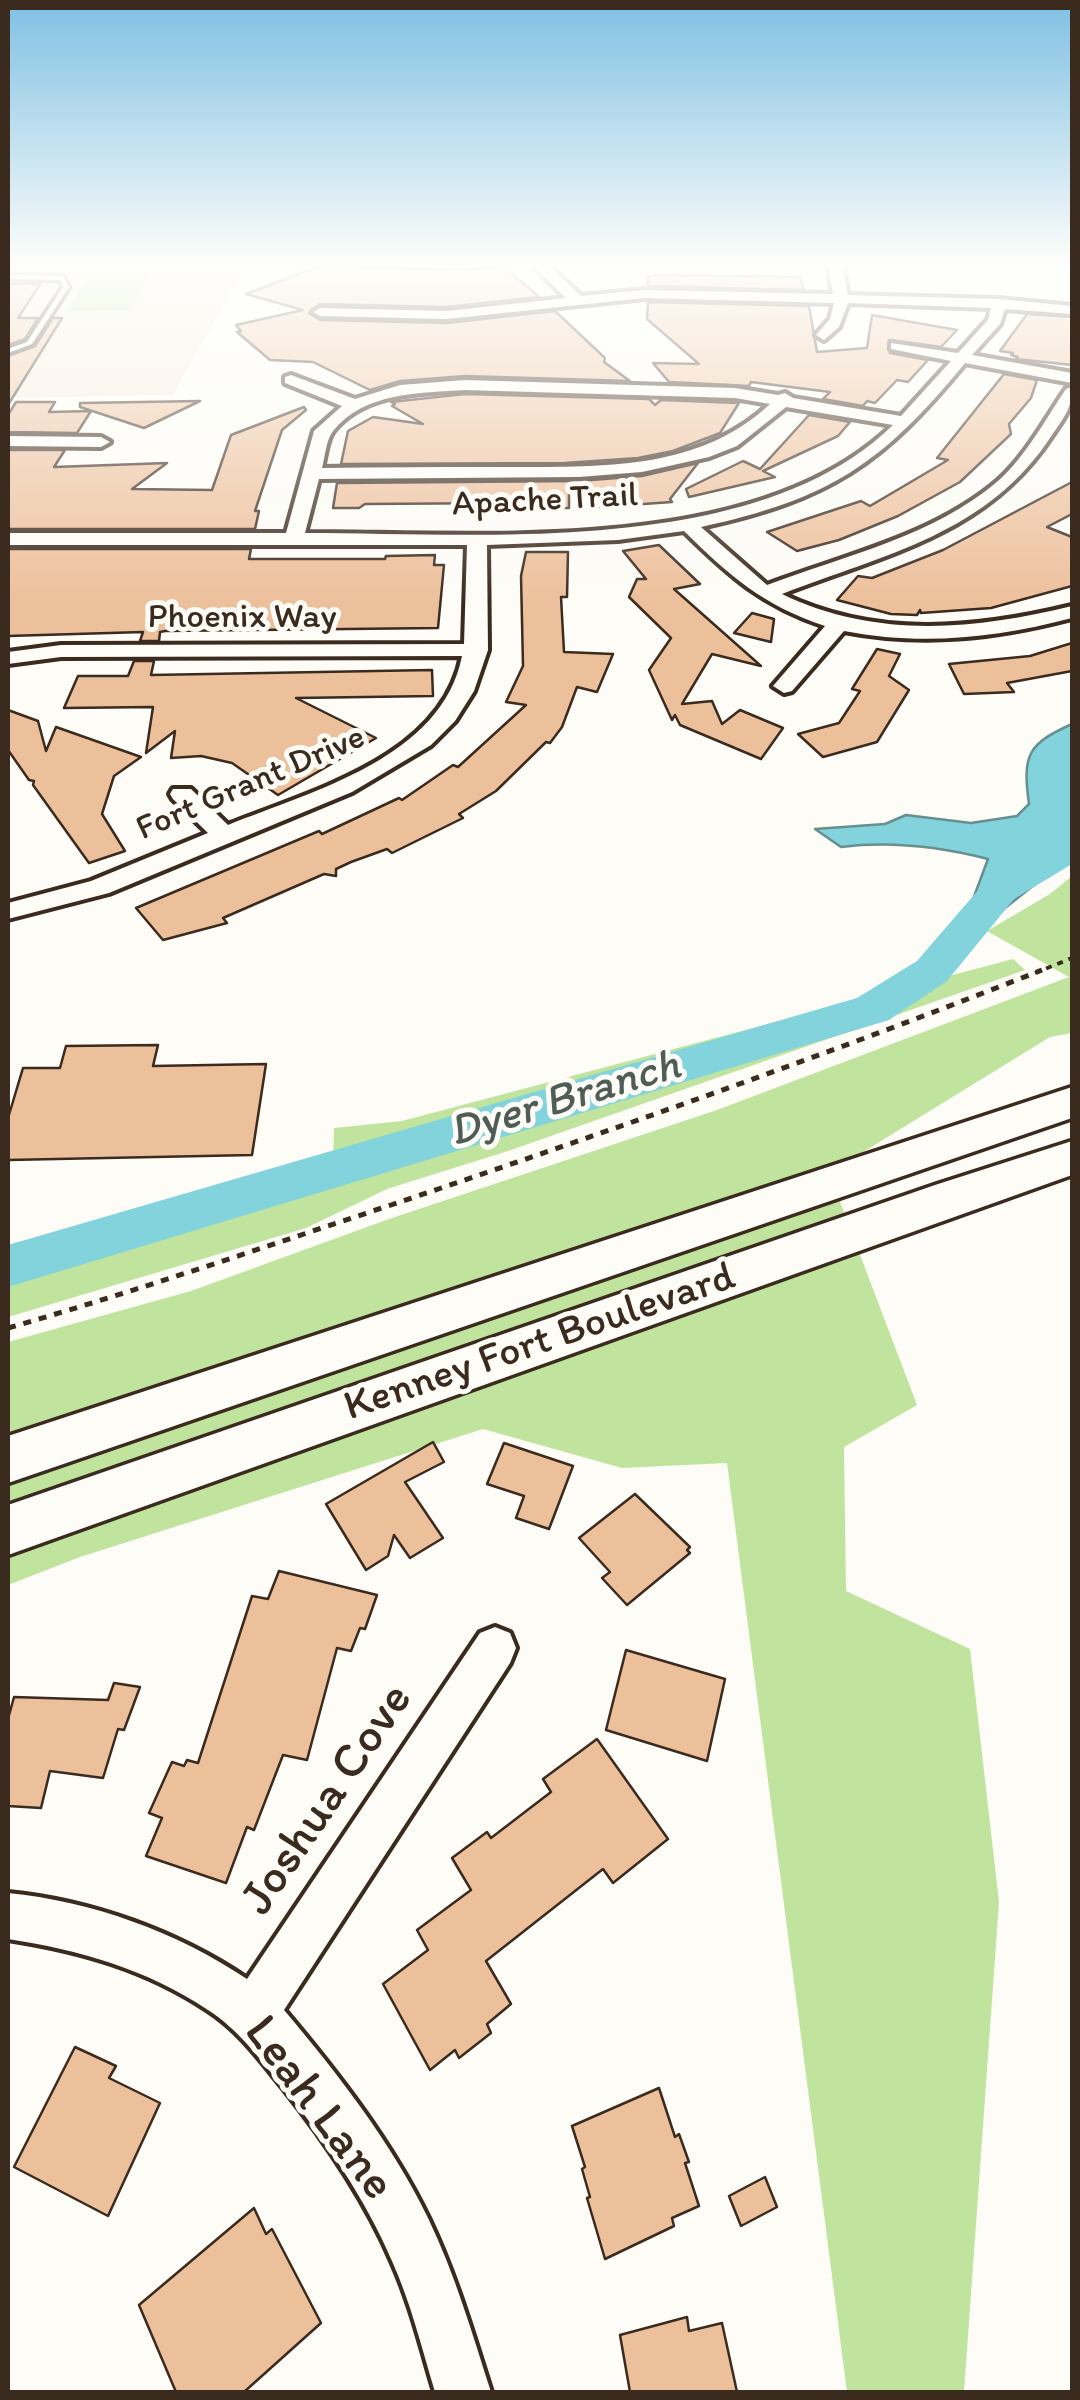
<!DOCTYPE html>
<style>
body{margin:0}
#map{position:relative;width:1080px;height:2400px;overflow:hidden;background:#fdfcf7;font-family:Itim,sans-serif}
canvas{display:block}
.frame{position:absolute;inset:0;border:10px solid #3b2a1e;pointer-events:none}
</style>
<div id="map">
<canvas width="1080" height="2400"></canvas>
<div class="frame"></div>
</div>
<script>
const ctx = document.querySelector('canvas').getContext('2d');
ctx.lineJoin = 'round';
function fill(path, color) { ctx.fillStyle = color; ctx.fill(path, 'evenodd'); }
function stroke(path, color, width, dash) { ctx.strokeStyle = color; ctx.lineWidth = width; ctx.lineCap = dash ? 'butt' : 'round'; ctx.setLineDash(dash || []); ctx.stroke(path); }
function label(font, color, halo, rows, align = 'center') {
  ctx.font = font + ' Itim,sans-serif'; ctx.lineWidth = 10; ctx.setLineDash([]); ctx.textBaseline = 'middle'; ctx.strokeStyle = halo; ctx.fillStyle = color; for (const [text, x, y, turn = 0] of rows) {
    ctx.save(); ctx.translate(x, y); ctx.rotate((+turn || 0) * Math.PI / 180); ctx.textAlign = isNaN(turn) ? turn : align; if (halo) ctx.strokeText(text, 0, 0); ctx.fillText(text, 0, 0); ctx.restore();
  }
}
fill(new Path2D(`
 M245,267L173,395L8,398V269Z`), '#f8eadc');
fill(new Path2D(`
 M89,273H149L131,310L67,311Z
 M1072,876V1033L1050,1037L829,1173L917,1405L844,1447L846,1591L970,1649L999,1902L964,2392H847L727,1463L622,1468L483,1429L80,1557L8,1585V1342L191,1291L389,1219L717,1110L1069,977L987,931L1050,894Z
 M1013,959L1025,970L508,1151L387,1189L306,1228L8,1317V1251L214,1202L333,1164L334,1128L402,1121Z`), '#c0e49e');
const water = new Path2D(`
 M1072,724V855L1000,912L953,964L932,971L943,946L963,926L988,859C941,847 889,841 841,847L815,829L885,824L906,815L971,823L1017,816L1029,804C1022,754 1028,744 1072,724Z`);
fill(water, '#82d3dc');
stroke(water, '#668f90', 2.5);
fill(new Path2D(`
 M1072,836V864L1014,899L947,981L889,1020L8,1287V1245L857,998L917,961L986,881L1058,840Z`), '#82d3dc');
const building = new Path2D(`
 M319,266L464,270L504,266L539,297L447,307L320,304L309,313L320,320L447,323L555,311L605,358L604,362L630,381L465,376L400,381L370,390L313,362L270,360L237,332L241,331L236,325L303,310L246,294Z
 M655,275L800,277L804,290L648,286V276Z
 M41,283L18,318H38L25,339L8,345V284Z
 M648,302L809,306L817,352L867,348L872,315L957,330L941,347L889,340L890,353L928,360L908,382L897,380L875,403L867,401L863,406L823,399L830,392L751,382L749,386L669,382L653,363L699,364L647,319Z
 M1027,314L1072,317V365L1016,359L1018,357L1011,355L1013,353L1000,351Z
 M53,318H62L8,405V356L35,346Z
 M1004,374L1037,380L1031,398L1009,424L1011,434L960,482L898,516L839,540L797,551L767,532L861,501L870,506L948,460L937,458Z
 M465,394L649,399L655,405L661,400L739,403L720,433L673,451L638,458L565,463L341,464L348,431L373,417L423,424L392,406L395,404L391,402Z
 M200,401L144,428L80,407V403Z
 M16,402H55L49,412L91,411L77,433L8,432V415Z
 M304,407L306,410L282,430L255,511H259L255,529H8V450H65L54,467L167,463L132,489L212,490L231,435Z
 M809,415L850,422L838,436L763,471L775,477L689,497L686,489L743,461L760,469Z
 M698,463L670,499L672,502L586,508L569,488V508H527L512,506V503L365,504L359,508H333L337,483L579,481L642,476Z
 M1072,482V514L1047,527L1072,537V586L991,608L921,613L920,610L917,615L891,614L837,600L858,576L872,578L943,550Z
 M659,545L700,584L674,589L761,666L712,654L682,704L712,701L722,724L740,710L783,728L761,759L680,725L675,715L672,720L649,670L671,638L629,597L637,579H646L623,551Z
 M8,549H251L249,559H385L386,556L435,555L434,565H444L438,628L165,631L160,632L159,641H140L143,632L8,636Z
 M526,552H568L567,597H561L564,652L613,654L597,692L577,687L562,727L550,743L546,742L496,791L459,814L463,818L392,853L387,849L351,862L336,869V876L324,874L223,918L227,923L163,940L136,908L319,831L322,834L399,798L402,800L453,765L458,767L526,705L506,702L523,666L521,576Z
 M752,613L774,619L771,642L734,633Z
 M1072,643V671L1007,683L1014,692L964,694L949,664L1030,656Z
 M877,649L900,654L889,676L909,690L877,742L823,757L798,734L839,723L860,691L852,689Z
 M134,661H154L151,675L432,670L433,696L296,698L376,738L278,795L232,763L201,756L171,758L175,731L146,753L153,707L64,708L78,676H128Z
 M8,710L38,721L46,751L56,727L141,757L114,776L102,814L125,851L89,863L33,785L34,781L29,780L8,750Z
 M158,1045L153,1066L266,1064L252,1155L8,1160V1118L23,1068H60L66,1046Z
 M433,1442L444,1462L405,1482L443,1538L410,1558L394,1535L388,1556L366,1570L326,1504Z
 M504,1443L573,1466L549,1529L516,1518L524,1496L487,1484Z
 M635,1494L690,1547L687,1550L690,1553L627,1605L602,1578L610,1572L579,1538Z
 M279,1571L377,1595L365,1629L360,1628L351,1651L337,1648L307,1760L283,1755L254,1830L247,1827L226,1883L146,1856L162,1818L149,1813L172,1762L184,1766L187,1760L198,1763L252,1596L268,1599Z
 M626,1650L725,1679L707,1761L606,1730Z
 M114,1683L140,1687L124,1730L118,1729L103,1778L50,1771L41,1808L8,1806V1719L14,1697L108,1700Z
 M597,1739L668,1839L613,1883L603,1869L486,1961L511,2004L487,2024L491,2033L459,2058L455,2050L430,2070L383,1984L428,1950L417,1930L471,1890L452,1858L487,1832L491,1838L551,1792L543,1779Z
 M75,2047L116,2066L109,2078L160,2103L108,2216L14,2167Z
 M659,2088L675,2137L679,2134L689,2162L685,2163L699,2206L672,2218L674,2226L605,2259L587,2198L590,2197L582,2169L585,2167L572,2126Z
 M765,2177L777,2207L741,2226L729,2196Z
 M254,2208L266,2234L272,2229L321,2323L244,2392H176L139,2305Z
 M687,2317L689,2331L722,2323L737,2392H630L620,2335Z`);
fill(building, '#edc09c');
stroke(building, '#3b2a1e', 2.5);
const service = new Path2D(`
 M8,275L63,276L69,287L32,344L8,353V349L27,342L63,287L60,280L8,279Z`);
const minor = new Path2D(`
 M533,266H549L581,296L644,290L833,294L828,266H842L848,295L999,299L1072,306V314L1005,309L1000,324L972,355L1072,373V383L965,363C882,464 830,499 701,527L767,585C844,556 934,536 998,481C1026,456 1045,420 1066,389L1072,387C1073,407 1063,419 1052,435C988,534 885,554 782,594C875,639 974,630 1072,606V618C996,638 922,646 844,631L792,691L784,693L773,686L825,626C762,605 730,576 684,531L618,540L487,545L488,650L474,691L455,721L431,745L352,792L109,893L8,919V903L91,881L208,833L173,799L170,794L173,789H191L228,825C312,791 442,758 462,656L61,657L8,664V652L61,645L464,644L467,545H8V533H286L314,431L342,406L285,383V377L291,375L355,399L400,385L465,380L735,388L778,395L785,393L793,398L901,416L951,361L891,349V343L958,353L988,320L991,308L848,303L839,327L824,340L816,335L830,319L834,303L644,298L447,319L320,316L313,312L320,308L447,311L566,298ZM465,390L735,398L770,404C695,475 588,466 492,467C435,467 379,467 322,468C325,457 326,440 333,431C364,392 420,393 465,390ZM786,407L893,425C757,558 482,533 305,533L319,479L579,477L642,472L709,457L737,446Z
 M8,436L101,437L110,442L101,447L8,446Z
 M495,1627L510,1633L516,1648L510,1663L284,2010C338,2074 391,2142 428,2218C455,2274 472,2333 491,2392H435C422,2349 411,2303 392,2261C365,2198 325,2140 282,2086C259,2058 239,2030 208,2010C147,1969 79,1950 8,1939V1893C91,1901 177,1932 247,1979L480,1633Z`);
const secondary = new Path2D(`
 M1072,1087V1118L8,1483V1436Z
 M1072,1141V1175L8,1555V1505L935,1185Z`);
stroke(service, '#3b2a1e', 7);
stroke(minor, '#3b2a1e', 8);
stroke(secondary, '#3b2a1e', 7);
stroke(new Path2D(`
 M1035,973L1072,958`), '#3b2a1e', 4, [6, 6]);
stroke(new Path2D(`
 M8,1328C137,1291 264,1247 391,1205C610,1131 827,1055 1042,970`), '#3b2a1e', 5, [8, 8]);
fill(service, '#fdfcf7');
fill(minor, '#fdfcf7');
fill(secondary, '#fdfcf7');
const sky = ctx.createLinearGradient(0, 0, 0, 602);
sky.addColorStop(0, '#7fc0e3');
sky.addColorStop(0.44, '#fefefb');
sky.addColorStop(1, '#fefefb00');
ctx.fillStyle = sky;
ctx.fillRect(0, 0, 1080, 602);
label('35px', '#3b2a1e', '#fdfcf7', [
 ["Apache Trail",545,501,-3],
 ["Phoenix Way",242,618],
 ["Fort Grant Drive",251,784,-23]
]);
label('42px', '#3b2a1e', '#fdfcf7', [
 ["Kenney Fort Boulevard",540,1343,-19]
]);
label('italic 45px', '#505d57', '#fdfcf7', [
 ["Dyer Branch",565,1100,-17]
]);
label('50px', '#3b2a1e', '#fdfcf7', [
 ["Joshua Cove",328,1800,-56],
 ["Leah Lane",318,2109,53]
]);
</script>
